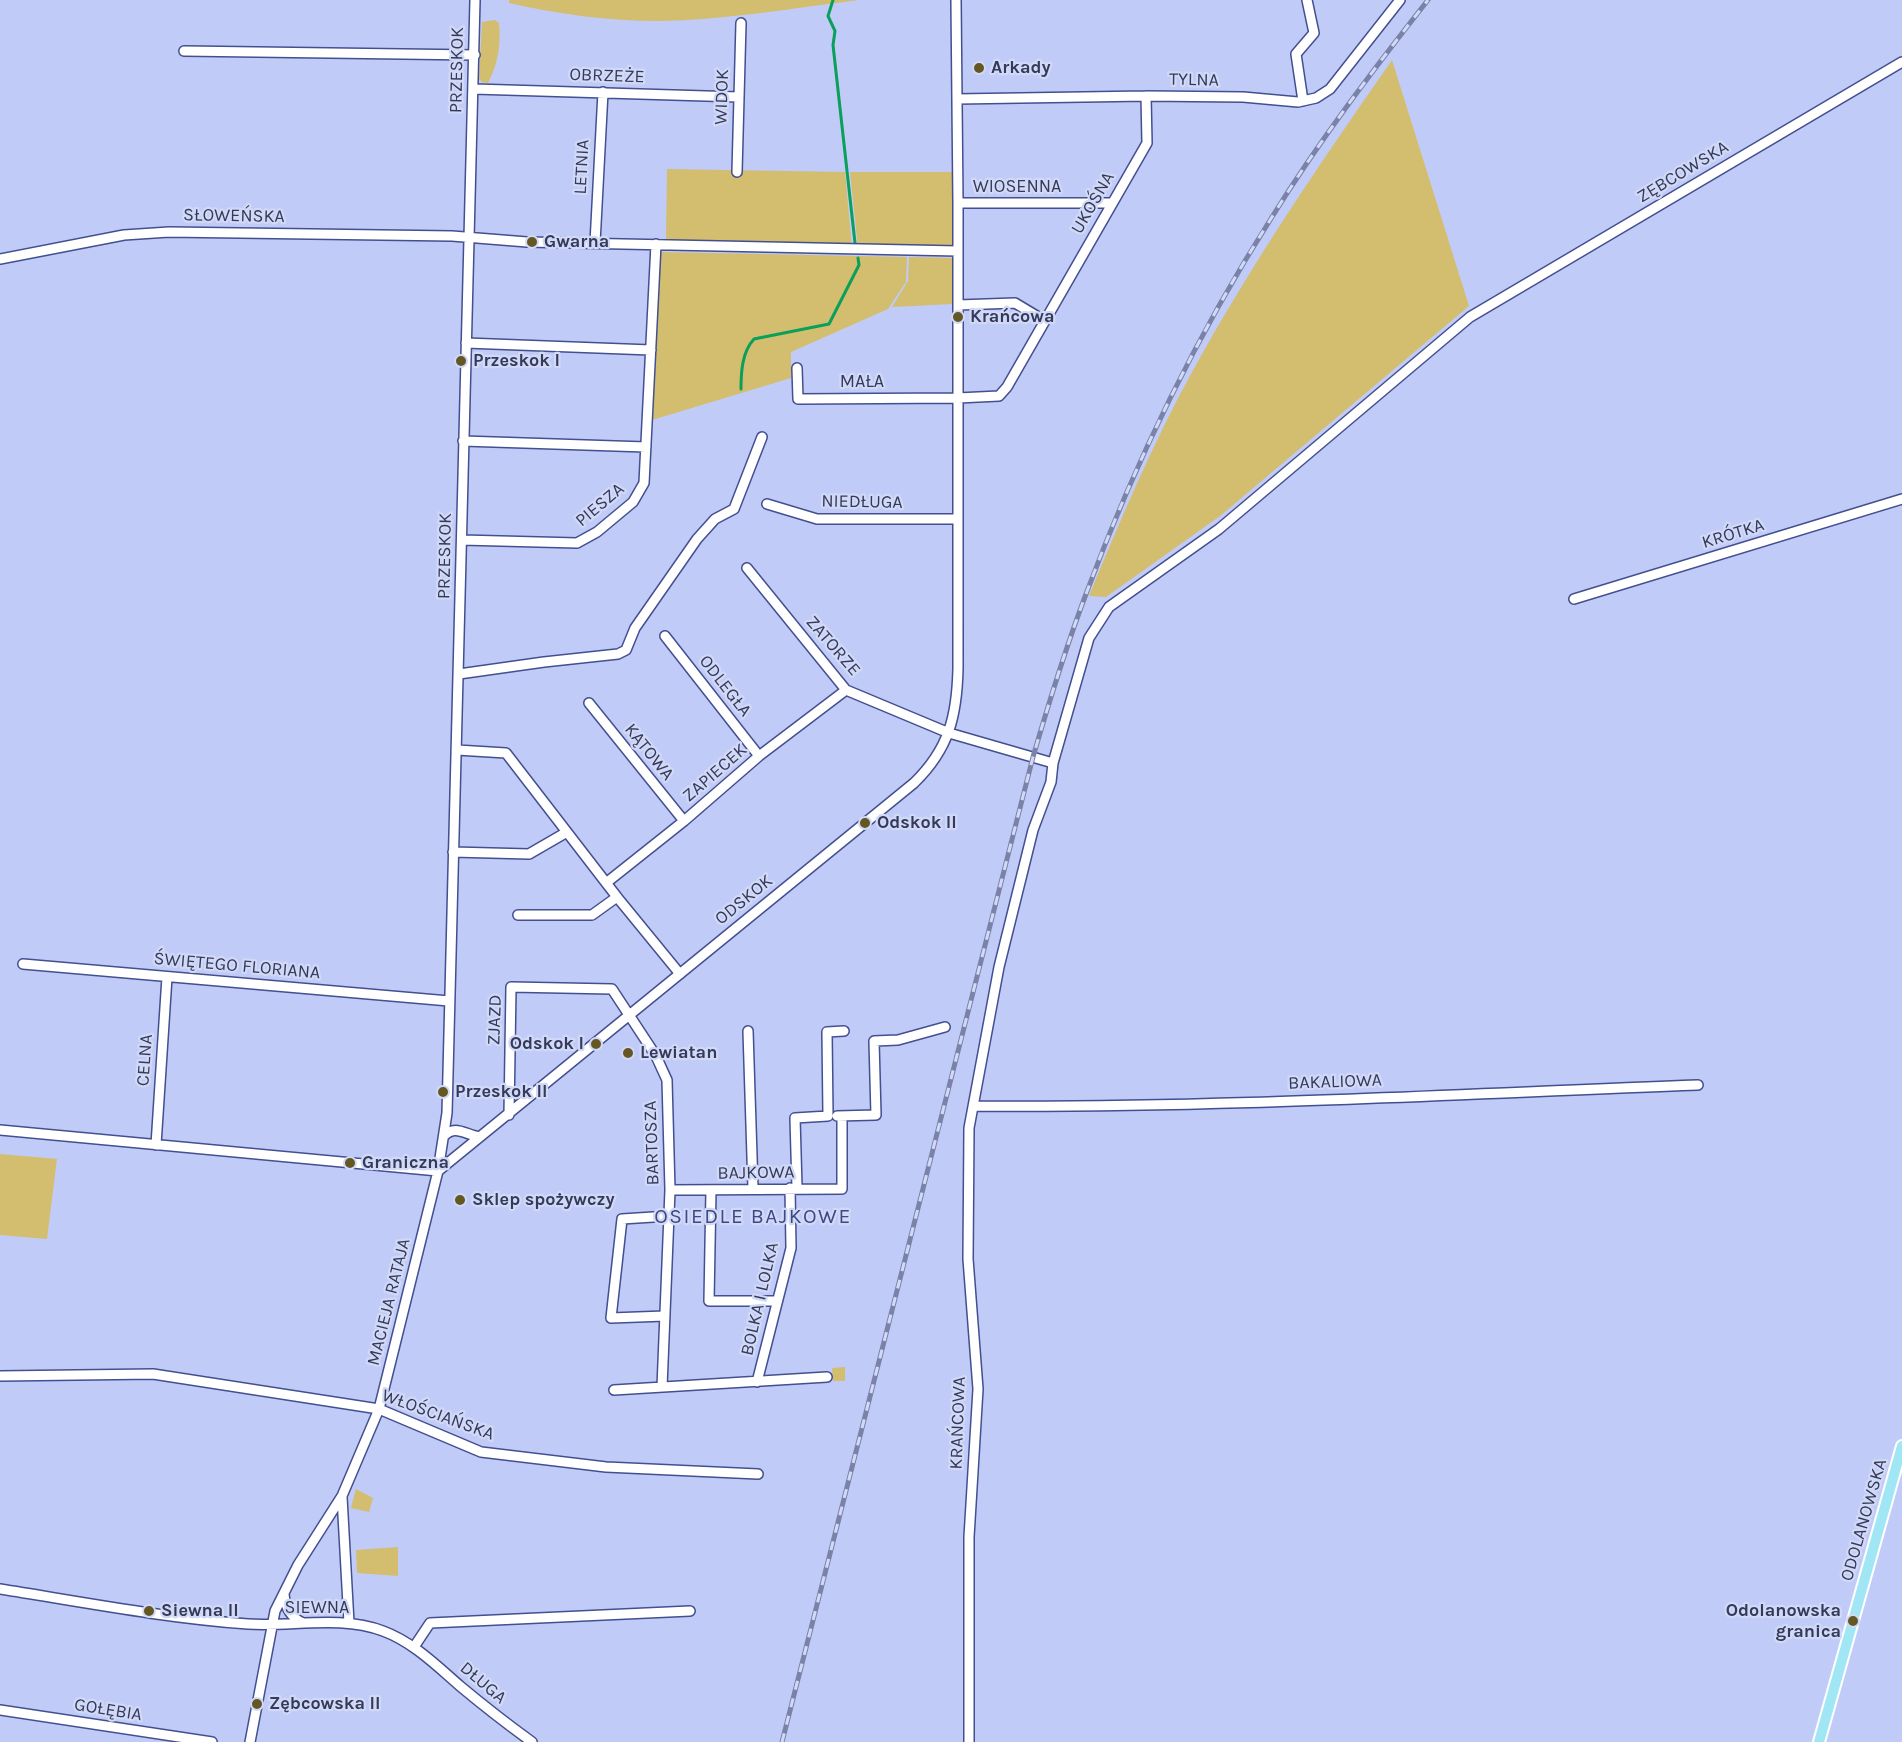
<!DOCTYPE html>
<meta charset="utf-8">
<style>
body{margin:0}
canvas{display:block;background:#c0cbf8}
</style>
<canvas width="1902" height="1742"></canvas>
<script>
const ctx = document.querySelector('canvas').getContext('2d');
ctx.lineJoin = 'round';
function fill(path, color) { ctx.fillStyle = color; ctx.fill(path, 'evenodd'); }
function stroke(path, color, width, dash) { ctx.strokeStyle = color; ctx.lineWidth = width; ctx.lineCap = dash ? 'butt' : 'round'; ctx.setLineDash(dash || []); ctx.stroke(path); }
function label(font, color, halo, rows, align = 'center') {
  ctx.font = font + ' Karla,sans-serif'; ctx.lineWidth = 4.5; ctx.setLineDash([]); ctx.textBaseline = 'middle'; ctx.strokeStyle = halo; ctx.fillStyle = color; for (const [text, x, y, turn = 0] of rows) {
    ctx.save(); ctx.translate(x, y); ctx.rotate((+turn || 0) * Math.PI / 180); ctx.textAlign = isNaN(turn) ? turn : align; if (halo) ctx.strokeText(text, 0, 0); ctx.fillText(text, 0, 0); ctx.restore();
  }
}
fill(new Path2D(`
 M509,0H859C793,8 725,20 659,21C608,21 558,14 509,3Z
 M495,20L499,23C501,45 498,64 488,83L482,82L479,79L482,22Z
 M1392,60L1469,306L1220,516L1106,597L1089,596C1120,521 1152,445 1191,374C1251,264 1321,162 1392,60Z
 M667,169L845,172L852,248L666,243Z
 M850,172H954L952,250L858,248Z
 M660,252L907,257L906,282L888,309L791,352V378L652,420Z
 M909,257L953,258L952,304L892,307L908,281Z
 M0,1154L57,1159L47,1239L0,1235Z
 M845,1367V1381H833L832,1368Z
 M356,1489L373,1498L369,1512L351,1508Z
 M398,1547V1576L357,1573L356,1550Z`), '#d3bd6e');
stroke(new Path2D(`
 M833,0L828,16L835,31L833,45L855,243
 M741,389C741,372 742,352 754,339L829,324L859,265L858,258`), '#0a9f5a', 3);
const minor = new Path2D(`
 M184,51L475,55
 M474,89L739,97
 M957,99L1146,96L1243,97L1298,102L1316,98L1330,89L1400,0
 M1303,101L1296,54L1314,33L1307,0
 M737,172L741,23
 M958,203H1112
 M595,243L603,92
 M0,259L124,235L169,232L452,236L527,242L958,251
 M958,305L1015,303L1045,321
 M466,343L651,350
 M797,368L798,399L958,398L999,396L1007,387L1147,143L1146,96
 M463,441L646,447
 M767,504L817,519H958
 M462,540L577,543L597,532L633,502L644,483L656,244
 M747,568L846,690L949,733L1053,763
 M1574,599L1902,499
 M665,636L759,756
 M459,674L544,662L618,654L626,650L635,628L697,539L715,519L734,509L762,437
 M589,703L684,821
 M457,750L506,753L617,897L680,974
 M453,852L529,854L567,832
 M606,883L684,821L759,756L846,690
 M518,915H592L617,897
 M23,964L449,1001
 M748,1031L753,1188
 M973,1106C1214,1108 1457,1094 1698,1085
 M509,1115L511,987L612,989L656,1056L667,1080L670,1190L662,1387
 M837,1116L876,1115L874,1041L898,1040L945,1027
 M0,1130L438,1171
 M444,1136C455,1124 466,1135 480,1137
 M156,1145L167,977
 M438,1171L914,783C949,749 957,716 958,668V203L956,0
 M797,1188L795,1118L828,1116L827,1032L844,1031
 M670,1190L842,1189V1116
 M711,1190L709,1301H776
 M665,1316L611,1318L622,1219L669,1216
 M0,1376L153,1374L379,1409L481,1452L606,1467L758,1474
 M757,1382L791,1248L790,1188
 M614,1390L827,1377
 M342,1497L349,1623
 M0,1589C82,1602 165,1618 248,1624C292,1627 340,1615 383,1631C413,1642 437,1666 460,1686C484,1706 507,1724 532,1742
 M284,1594C285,1607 290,1617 303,1623
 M414,1647L430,1623L690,1611
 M0,1710L212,1742
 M250,1742L275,1611L298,1565L342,1496L379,1409L438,1171L447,1113L475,0
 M969,1742V1537L978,1389L968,1259L969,1128L999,967L1033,830L1051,782L1053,763L1089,638L1109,607L1219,529L1470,317L1902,62`);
const major = new Path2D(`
 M1819,1742L1902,1446`);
stroke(minor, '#444f8f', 12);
stroke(major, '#fff', 14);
stroke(minor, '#fff', 9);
stroke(major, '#a1e6f5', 10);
const rail = new Path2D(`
 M782,1742L1033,757C1049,702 1066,647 1086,594C1135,462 1197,335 1272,217C1319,141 1373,70 1428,0`);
stroke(rail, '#7a82a8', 5);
stroke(rail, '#d1d9f7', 3, [9]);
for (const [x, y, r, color] of [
 [979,68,6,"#655724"],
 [532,242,6,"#655724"],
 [958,317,6,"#655724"],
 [461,361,6,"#655724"],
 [865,823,6,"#655724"],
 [596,1044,6,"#655724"],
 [628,1053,6,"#655724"],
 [443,1092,6,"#655724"],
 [350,1163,6,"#655724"],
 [460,1200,6,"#655724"],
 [149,1611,6,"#655724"],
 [1853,1621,6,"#655724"],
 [257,1704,6,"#655724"]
]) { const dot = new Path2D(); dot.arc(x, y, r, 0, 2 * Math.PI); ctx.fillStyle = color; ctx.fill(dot); stroke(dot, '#d1d9f7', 2); }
label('bold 18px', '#343a59', '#d1d9f7', [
 ["Arkady",991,68],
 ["Gwarna",544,242],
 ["Krańcowa",970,317],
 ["Przeskok I",473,361],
 ["Odskok II",877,823],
 ["Odskok I",584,1044,"right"],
 ["Lewiatan",640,1053],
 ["Przeskok II",455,1092],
 ["Graniczna",362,1163],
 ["Sklep spożywczy",472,1200],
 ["Siewna II",161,1611],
 ["Odolanowska",1841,1611,"right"],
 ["granica",1841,1632,"right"],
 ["Zębcowska II",269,1704]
], 'left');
label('18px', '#343a59', '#d1d9f7', [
 ["PRZESKOK",457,70,-89],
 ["OBRZEŻE",607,76,2],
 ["TYLNA",1194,80,1],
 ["WIDOK",722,97,-88],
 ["LETNIA",582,167,-87],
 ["ZĘBCOWSKA",1683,172,-31],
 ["WIOSENNA",1017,187],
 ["UKOŚNA",1093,203,-60],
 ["SŁOWEŃSKA",234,216,1],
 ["MAŁA",862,382],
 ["NIEDŁUGA",862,502,1],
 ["PIESZA",600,505,-40],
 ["KRÓTKA",1733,534,-17],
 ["PRZESKOK",445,556,-89],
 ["ZATORZE",833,646,49],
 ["ODLEGŁA",725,686,52],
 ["KĄTOWA",649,752,51],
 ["ZAPIECEK",715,773,-41],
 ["ODSKOK",744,900,-39],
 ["ŚWIĘTEGO FLORIANA",237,966,5],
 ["ZJAZD",495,1020,-88],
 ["CELNA",145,1060,-86],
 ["BAKALIOWA",1335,1082,-2],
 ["BARTOSZA",652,1143,-92],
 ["BAJKOWA",756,1173,-1],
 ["BOLKA I LOLKA",760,1299,-77],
 ["MACIEJA RATAJA",389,1302,-76],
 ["WŁOŚCIAŃSKA",438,1415,20],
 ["KRAŃCOWA",958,1423,-88],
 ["ODOLANOWSKA",1864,1520,-74],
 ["SIEWNA",317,1608],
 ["DŁUGA",483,1683,40],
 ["GOŁĘBIA",108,1710,9]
]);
ctx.letterSpacing = '1.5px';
label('21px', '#3e4887', '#d1d9f7', [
 ["OSIEDLE BAJKOWE",753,1217]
]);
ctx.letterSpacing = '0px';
</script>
